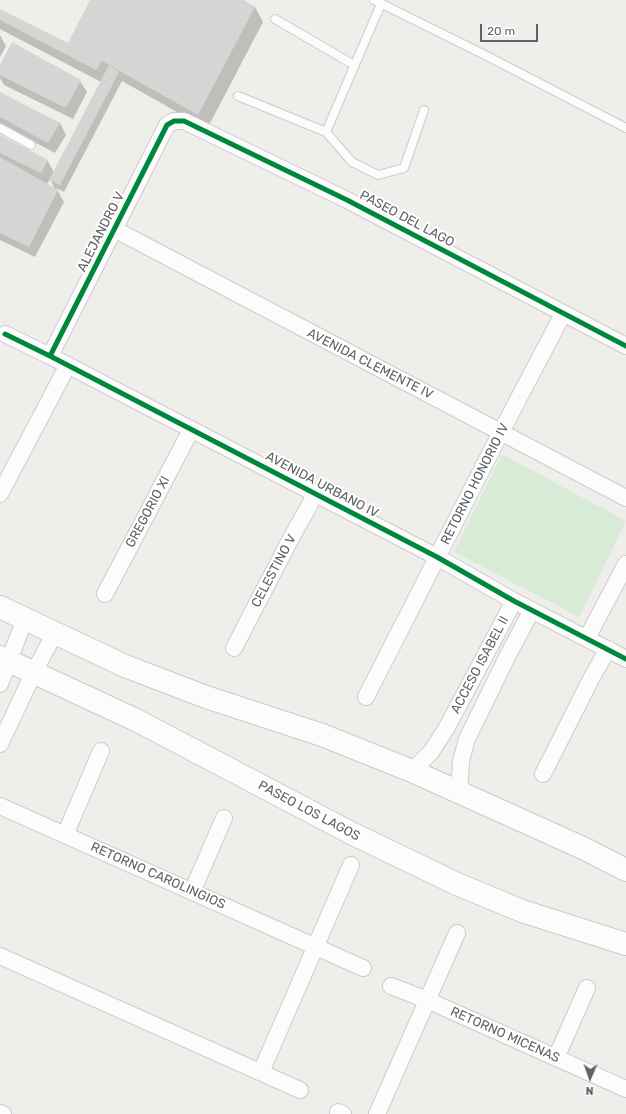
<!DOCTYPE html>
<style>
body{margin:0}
#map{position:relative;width:626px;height:1114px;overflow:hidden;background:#efeeea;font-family:Rubik,sans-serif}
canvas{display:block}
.north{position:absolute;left:570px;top:1058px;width:40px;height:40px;-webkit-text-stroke:3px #fff;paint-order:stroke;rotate:182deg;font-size:11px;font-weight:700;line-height:16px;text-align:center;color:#5f6368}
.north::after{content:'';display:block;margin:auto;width:14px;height:18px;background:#5f6368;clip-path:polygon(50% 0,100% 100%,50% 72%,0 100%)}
.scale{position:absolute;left:480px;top:24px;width:58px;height:18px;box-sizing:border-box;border:2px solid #5f6368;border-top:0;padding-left:5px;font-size:12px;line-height:14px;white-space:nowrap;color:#5f6368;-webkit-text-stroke:3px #fff;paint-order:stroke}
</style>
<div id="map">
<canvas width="626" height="1114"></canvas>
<div class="north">N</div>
<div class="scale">20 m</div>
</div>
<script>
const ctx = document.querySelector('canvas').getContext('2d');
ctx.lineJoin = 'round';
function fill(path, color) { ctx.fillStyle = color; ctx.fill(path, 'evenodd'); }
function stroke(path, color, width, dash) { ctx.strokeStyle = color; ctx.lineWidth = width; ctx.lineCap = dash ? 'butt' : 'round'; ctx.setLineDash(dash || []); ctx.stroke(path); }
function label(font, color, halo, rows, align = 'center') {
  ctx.font = font + ' Rubik,sans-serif'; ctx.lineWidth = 4; ctx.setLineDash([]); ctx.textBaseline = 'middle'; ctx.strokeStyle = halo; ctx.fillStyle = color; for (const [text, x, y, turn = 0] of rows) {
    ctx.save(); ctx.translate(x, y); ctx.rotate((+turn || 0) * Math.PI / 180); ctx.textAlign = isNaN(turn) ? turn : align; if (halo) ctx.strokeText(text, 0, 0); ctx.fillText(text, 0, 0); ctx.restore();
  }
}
fill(new Path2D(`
 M502,454L626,521L579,617L454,552Z`), '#d8ebd6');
fill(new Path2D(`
 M91,0H241L255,7L263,22L207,129L122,81L64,192L56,188L64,202L35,257L0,240V136L47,160L54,172L101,82L0,29V11L68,45ZM50,179L55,189L47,184Z
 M0,35L6,46L0,57Z
 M0,67L80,81L87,92L73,119L4,85L0,78Z
 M0,93L60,123L66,135L55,153L0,124Z`), '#0003');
fill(new Path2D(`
 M90,0H244L255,7L198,115L102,61L96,70L0,20V9L68,43Z
 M12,42L81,80L66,108L0,75V65Z
 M109,65L119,72L60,185L49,180Z
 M0,92L60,123L48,143L0,117Z
 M0,135L48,160L41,173L0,153Z
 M0,157L58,190L29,247L0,233Z`), '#d6d5d3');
const lane = new Path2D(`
 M374,0L487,56L626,128
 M275,19L354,65
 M238,96L326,132L381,4
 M0,128L31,145
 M326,132L352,162L378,175L404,168L424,110`);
const street = new Path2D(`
 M114,229L626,498
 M5,334L50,356L437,557L514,601L626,659
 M50,356L167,125L174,121H184L347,200L626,346
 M0,494L68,365
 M105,594L191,430
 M587,638L626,564
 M234,648L289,542L315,495
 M0,684L25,619
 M366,697L501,432L563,314
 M0,744L34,672L55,633
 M412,771L431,752L446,729L514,601
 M543,774L593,675L608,649
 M459,792L461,761L467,739L508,655L532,610
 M0,806L363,968
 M65,835L101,751
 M192,892L224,818
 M0,956L300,1090
 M391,986L427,1000L626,1089
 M556,1058L587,988
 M261,1072L351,865
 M338,1112L343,1114
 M0,1113L3,1114
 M377,1114L457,933`);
const secondary = new Path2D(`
 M0,607L125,666L206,697L322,735L412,771L585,849L626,870
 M0,657L136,720L351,833L457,884L522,911L626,944`);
stroke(lane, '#cbcccc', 10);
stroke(street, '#cbcccc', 18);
stroke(secondary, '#cacacb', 24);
stroke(lane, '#fdfcfc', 8);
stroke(street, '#fdfcfc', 16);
stroke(secondary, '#fdfcfc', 22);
stroke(new Path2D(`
 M5,334L50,356L437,557L514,601L626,659
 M50,356L167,125L174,121H184L347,200L626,346`), '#00873e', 5);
label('13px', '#5f6368', '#fff', [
 ["PASEO DEL LAGO",407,219,28],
 ["ALEJANDRO V",101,232,-63],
 ["AVENIDA CLEMENTE IV",370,364,27],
 ["RETORNO HONORIO IV",475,484,-63],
 ["AVENIDA URBANO IV",322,485,28],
 ["GREGORIO XI",148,512,-62],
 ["CELESTINO V",274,571,-62],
 ["ACCESO ISABEL II",480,665,-62],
 ["PASEO LOS LAGOS",309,811,28],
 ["RETORNO CAROLINGIOS",158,876,24],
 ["RETORNO MICENAS",505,1035,24]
]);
</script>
